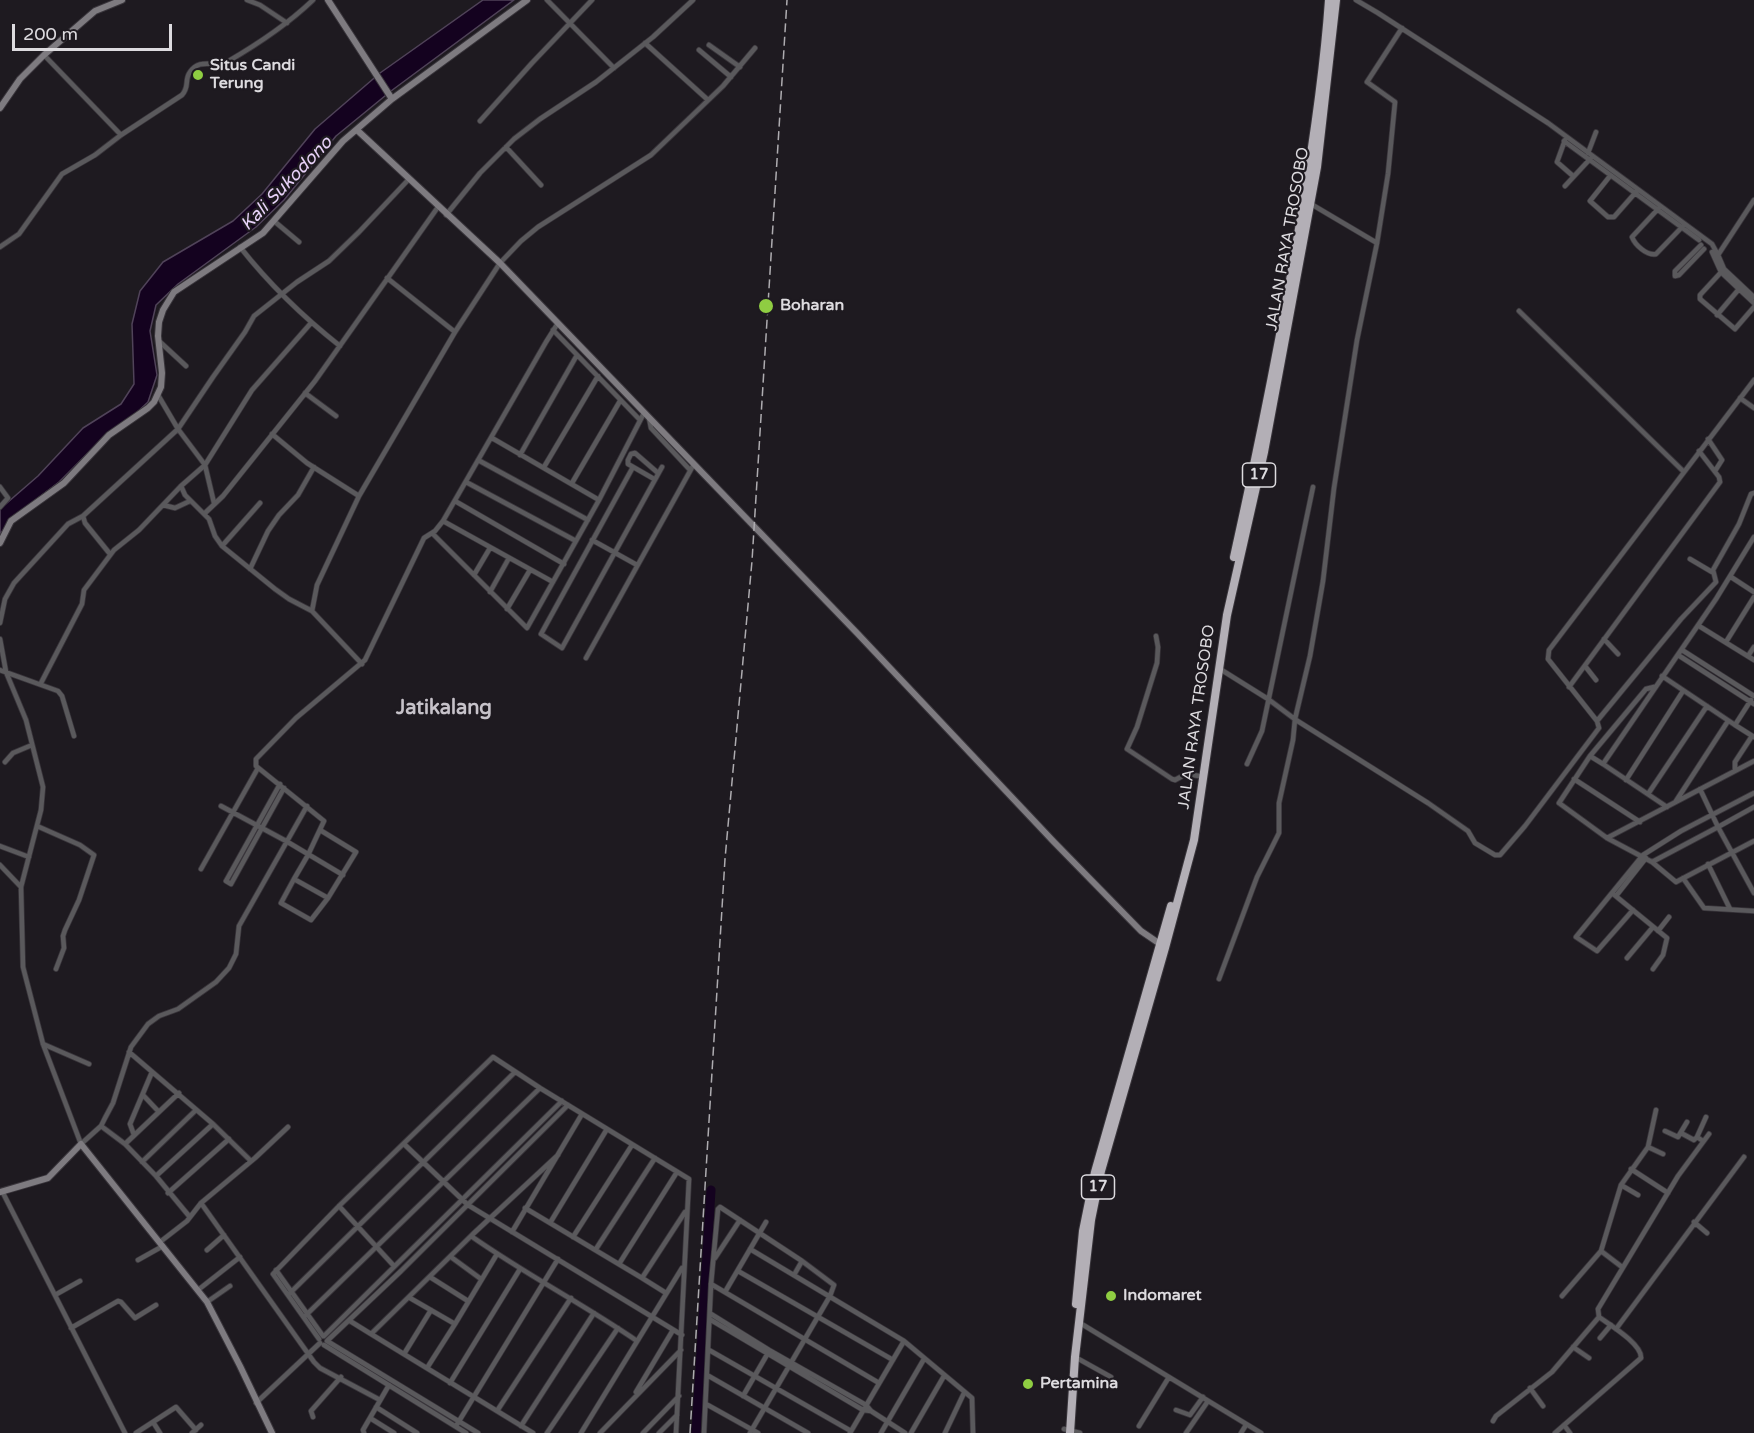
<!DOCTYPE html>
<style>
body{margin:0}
#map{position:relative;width:1754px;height:1433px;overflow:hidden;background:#1e1a20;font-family:"Varela Round",sans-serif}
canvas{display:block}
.scale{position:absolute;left:12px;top:24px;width:160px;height:27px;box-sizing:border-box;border:3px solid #dddbdf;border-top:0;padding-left:8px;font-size:18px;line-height:21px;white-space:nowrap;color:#dddbdf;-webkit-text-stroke:4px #1e1a20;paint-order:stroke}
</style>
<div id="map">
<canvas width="1754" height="1433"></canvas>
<div class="scale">200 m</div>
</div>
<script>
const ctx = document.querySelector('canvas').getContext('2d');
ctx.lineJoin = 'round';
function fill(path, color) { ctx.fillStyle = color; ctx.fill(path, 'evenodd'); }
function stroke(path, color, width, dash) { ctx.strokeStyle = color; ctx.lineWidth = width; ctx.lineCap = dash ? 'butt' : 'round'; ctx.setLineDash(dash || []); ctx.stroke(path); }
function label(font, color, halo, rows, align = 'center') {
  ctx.font = font + ' "Varela Round",sans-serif'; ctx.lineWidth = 4.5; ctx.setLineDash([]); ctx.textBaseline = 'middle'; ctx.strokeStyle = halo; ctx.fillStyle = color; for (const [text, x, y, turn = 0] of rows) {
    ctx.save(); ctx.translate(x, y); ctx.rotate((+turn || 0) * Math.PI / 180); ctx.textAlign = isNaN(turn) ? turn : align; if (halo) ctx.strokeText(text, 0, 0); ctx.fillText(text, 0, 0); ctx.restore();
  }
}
const water = new Path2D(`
 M483,0H514L391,91L336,136L284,200L256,227L178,284L156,305L150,331L157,375L148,402L132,417L102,439L59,482L17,514L0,534V509L38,476L83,428L121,404L134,384L132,324L140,291L163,262L233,221L262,194L315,129L380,73Z`);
fill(water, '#14021f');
stroke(water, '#504359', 1.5);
stroke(new Path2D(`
 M696,1433L711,1190`), '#14021f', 9);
const street = new Path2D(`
 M247,0L260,5L287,23
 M547,0L614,68
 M1356,0L1378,13L1548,123L1712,244L1718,255L1754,200
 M645,43L708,100
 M709,45L740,67
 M699,50L731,77
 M44,55L121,135
 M480,121L532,63L592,0
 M1565,140L1557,162L1573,176
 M1564,141L1699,240
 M506,147L541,185
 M1588,153L1596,132
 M1610,176L1590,201L1608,217H1614L1636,192
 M1565,186L1590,159
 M1311,204L1377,243
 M1658,209L1632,237C1635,245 1647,256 1656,254L1683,226
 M446,215L480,173L514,139L540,119L596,82L653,37L693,0
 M274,221L299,242
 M1701,245L1675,271V276L1679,275L1704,249
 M0,247L19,234L62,174L95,155L121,135L182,95C190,86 184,80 190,72C200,57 214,68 227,62C258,44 287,25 313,0
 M240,247C270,285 302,316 340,346
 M1712,252L1721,272L1739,289
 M1718,255L1724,269L1754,297
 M1724,269L1700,295V299L1735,329L1754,307
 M387,278L455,332
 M1519,311L1683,471
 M1717,315L1739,289L1754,303
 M553,330L640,420
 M159,341L186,366
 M305,393L336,416
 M158,395L178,429L205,465L214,503
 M1740,398L1754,408
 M649,418L651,428L690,470
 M272,434L307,463L359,496
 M492,438L599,500
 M1708,439L1722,460L1715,471
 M520,455L577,355
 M478,460L588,520
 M544,467L598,376
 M633,467L541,634L562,648L662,467
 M654,479L628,464V460L631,454L635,453L658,473
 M466,482L576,541
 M572,483L620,401
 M181,486L185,495L204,514
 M0,487L8,498L0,507
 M455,501L564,564
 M163,505L175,508L190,501
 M83,516L85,523L110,554
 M443,521L553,582
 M432,533L527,628L599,500L644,413
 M592,540L637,565
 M222,546L260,503
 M1690,559L1712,572
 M250,569L268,531L279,515L298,495L314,467
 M474,575L490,548
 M1731,577L1754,592
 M490,592L509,558
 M507,609L530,570
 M312,611L317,585L359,496L455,332L500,263L521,241L538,227L651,155L723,86L755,48
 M0,623L5,599L14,583L68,524L83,516L178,429L213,377L245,332L254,316L297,282L329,261L359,232L409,179
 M1699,626L1754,660
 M1156,636L1158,647L1157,663L1137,727L1127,749L1172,779L1175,780L1186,774L1199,776
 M0,639L6,672L26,720L43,787L41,810L21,887L23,967L43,1044L81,1144L101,1126L105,1118L113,1103L131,1047L148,1024L159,1016L178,1009L216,982L229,968L236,954L239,926L307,806
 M1604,639L1618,654
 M1726,642L1754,597
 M1682,650L1754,696
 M1678,655L1754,704
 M1748,656L1754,647
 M586,658L694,464
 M362,664L312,611L289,599L275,589L222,546L215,536L209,519L204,514L223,496L315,381L438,207
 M1585,666L1596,680
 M1220,669L1268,699L1296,720L1428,803L1468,831L1475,843L1495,855H1500L1525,826L1599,728L1597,721L1548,659L1549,650L1754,380
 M0,670L58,691L62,696L74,736
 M1662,676L1735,725
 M41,683L82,604L84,590L114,550L139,530L181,486L205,465L252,390L311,323
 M1569,687L1720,482L1719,477L1699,451
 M1751,700L1735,725L1754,737
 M1597,721L1681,619L1716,582L1713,570L1739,524L1751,494L1754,493
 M1590,756L1603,764
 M5,762L13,753L32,745
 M1247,764L1262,731L1313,487
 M1735,770V762L1752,736
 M1574,779L1640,822
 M1626,780L1683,691
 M1700,789L1718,827L1652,862L1676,882L1754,841
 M1648,794L1707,706
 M1676,801L1728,721
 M221,806L286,841L343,875
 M1667,807L1603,764L1716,599L1754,537
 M1754,807L1718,827L1754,893
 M37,826L80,845L94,855L79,900L65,930L63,936L64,948L56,969
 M1607,838L1754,761
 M0,846L29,857
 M1652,862L1607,838L1559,803L1590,756L1646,689L1654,687
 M1708,864L1730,909
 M0,865L21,887
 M201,869L258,768
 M1683,878L1704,908L1754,911
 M294,879L281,903L311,920L328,898L356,852L320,830
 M226,881L231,884L284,788
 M226,881L280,784
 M1612,893L1667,938L1663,955L1653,969
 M1616,896L1646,858
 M328,898L294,879L308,855L324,821L256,766V759L296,718L365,660L424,538L435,531L443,521L546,342L558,323
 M1633,910L1597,951L1576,937L1643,855L1681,831L1754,793
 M1658,931L1669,917
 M1627,958L1653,927
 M1219,979L1257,877L1279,833V803L1293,740L1295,719L1310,656L1323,581L1334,488L1357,340L1377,243L1388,174L1395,102L1367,82L1402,28
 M43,1044L89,1064
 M129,1052L213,1124L251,1161
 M143,1095L159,1112
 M101,1126L125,1144L156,1176L189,1216
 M1665,1131L1678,1137L1687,1122
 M1681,1133L1694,1140L1697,1137
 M134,1135L130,1124L152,1072
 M1703,1141L1697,1137L1706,1117
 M125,1144L179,1093
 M404,1144L468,1205L682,1335
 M1648,1147L1663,1154
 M142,1162L196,1110
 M1631,1169L1668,1193
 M156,1176L213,1124
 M1621,1185L1638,1195
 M2,1191L125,1433
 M168,1193L229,1139
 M201,1203L314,1362L320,1368L380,1400
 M339,1206L394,1266
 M525,1208L642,1278L685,1212
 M1694,1222L1707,1233
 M550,1223L607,1129
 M512,1232L582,1114
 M471,1236C525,1274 583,1304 637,1341
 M573,1237L632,1145
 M160,1242L187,1221L201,1203L255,1158L288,1127
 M596,1249L655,1158
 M750,1249L904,1341L972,1398L973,1433
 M207,1250L224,1235
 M451,1257L481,1279
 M715,1258L740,1220
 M138,1260L163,1246
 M619,1264L677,1172
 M1622,1267L1601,1251L1621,1185L1648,1147L1656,1110
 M276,1270L323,1336
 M738,1271L893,1360
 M794,1275L802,1261
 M430,1277L468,1301
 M642,1278L666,1293
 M711,1284L879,1383
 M198,1290L240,1257
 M725,1292L766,1222
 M55,1295L80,1281
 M288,1295L515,1072
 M1562,1296L1601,1251
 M410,1298L455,1324L497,1254
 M207,1302L230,1286
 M711,1314L769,1350L866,1405L871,1411L905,1433
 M304,1317L540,1088
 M711,1320L863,1410L871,1411
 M350,1321L371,1334L473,1234L558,1155
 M1080,1323L1261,1433
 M71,1328L118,1301L121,1302L135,1318L156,1305
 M1616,1329L1744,1157
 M371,1334L533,1433
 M324,1336L562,1101
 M1600,1338L1611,1325
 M319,1339L273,1274L339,1206L493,1057L540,1088L689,1179L676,1433
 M328,1340L401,1271L568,1105
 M327,1341L478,1433
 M324,1345L466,1433
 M1573,1347L1589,1358
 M709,1350L851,1431
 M404,1354L431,1310
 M1075,1357L1111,1377
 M427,1368L455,1324
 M707,1375L808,1433
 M450,1383L520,1269
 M1530,1388L1543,1406
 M636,1392L673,1330
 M743,1396L768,1353
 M256,1403L320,1343
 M706,1404L758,1433
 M376,1407L417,1433
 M1176,1410L1190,1415L1203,1397
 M497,1411L571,1298
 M313,1417L311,1411L341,1377
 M370,1418L394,1433
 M1493,1421L1496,1416L1552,1372L1599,1317
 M153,1422L160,1433
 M1564,1425L1570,1433
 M456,1426L558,1259
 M521,1426L594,1313
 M1139,1426L1169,1377
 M1064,1429L1080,1433
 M136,1433L176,1407L196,1430
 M192,1433L201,1425
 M364,1433L363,1430L389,1385
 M547,1433L618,1328
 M581,1433L682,1268
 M600,1433L681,1350
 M643,1433L679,1396
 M659,1433L677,1415
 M704,1433L711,1284L718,1209L720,1207L802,1261L834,1285L830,1296L750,1433
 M850,1433L904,1341
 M881,1433L924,1359
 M911,1433L944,1376
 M945,1433L964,1393
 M1186,1433L1208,1401
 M1241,1433L1246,1425
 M1555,1433L1641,1358C1642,1344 1610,1325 1599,1317L1598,1309L1678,1176L1709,1134`);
const secondary = new Path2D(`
 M328,0L392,99
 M0,108L20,79L44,55L95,11L122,0
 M357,130L500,263L857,633L1054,842L1141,931L1163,946
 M0,543L11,521L64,483L109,435L148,408L154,402L161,387L162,373L158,336L159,322L163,310L174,292L263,233L343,141L392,99L527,0
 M0,1192L48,1178L81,1144L207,1302L240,1366L272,1433`);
const highway = new Path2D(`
 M1234,557C1259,445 1282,331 1301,217C1313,145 1324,73 1329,0
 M1076,1304L1083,1231L1095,1172L1171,906
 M1070,1433L1075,1357L1091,1220L1101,1171L1165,948L1194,840L1227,615L1264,452L1317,167L1336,0`);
stroke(street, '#39353b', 6);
stroke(secondary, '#39353b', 8);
stroke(highway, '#39353b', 10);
stroke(street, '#5a595c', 4.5);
stroke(secondary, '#7e7b80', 6);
stroke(highway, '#b3afb6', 8);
stroke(new Path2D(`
 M690,1433L725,859L752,561L787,0`), '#aeacb0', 1.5, [9, 4.5]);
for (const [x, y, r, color] of [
 [198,75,6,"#8fcd42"],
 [766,306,8,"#8fcd42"],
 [1111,1296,6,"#8fcd42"],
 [1028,1384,6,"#8fcd42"]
]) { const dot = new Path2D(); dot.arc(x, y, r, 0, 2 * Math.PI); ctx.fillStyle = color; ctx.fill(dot); stroke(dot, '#1e1a20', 2); }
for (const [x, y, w] of [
 [1259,475,33],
 [1098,1187,33]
]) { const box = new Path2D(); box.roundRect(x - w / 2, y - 12, w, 24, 4.5); ctx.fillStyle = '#1e1a20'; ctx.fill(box); stroke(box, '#dddbdf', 1.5); }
label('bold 15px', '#dddbdf', null, [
 ["17",1259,475],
 ["17",1098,1187]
]);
label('bold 16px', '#dddbdf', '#1e1a20', [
 ["Situs Candi",210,66],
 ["Terung",210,84],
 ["Boharan",780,306],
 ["Indomaret",1123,1296],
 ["Pertamina",1040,1384]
], 'left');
label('16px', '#dddbdf', '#1e1a20', [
 ["JALAN RAYA TROSOBO",1288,239,-80],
 ["JALAN RAYA TROSOBO",1197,717,-82]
]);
label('italic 18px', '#e8d2f9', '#1e1a20', [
 ["Kali Sukodono",287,184,-46]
]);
label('bold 20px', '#c6c2c9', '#1e1a20', [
 ["Jatikalang",444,709]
]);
</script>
